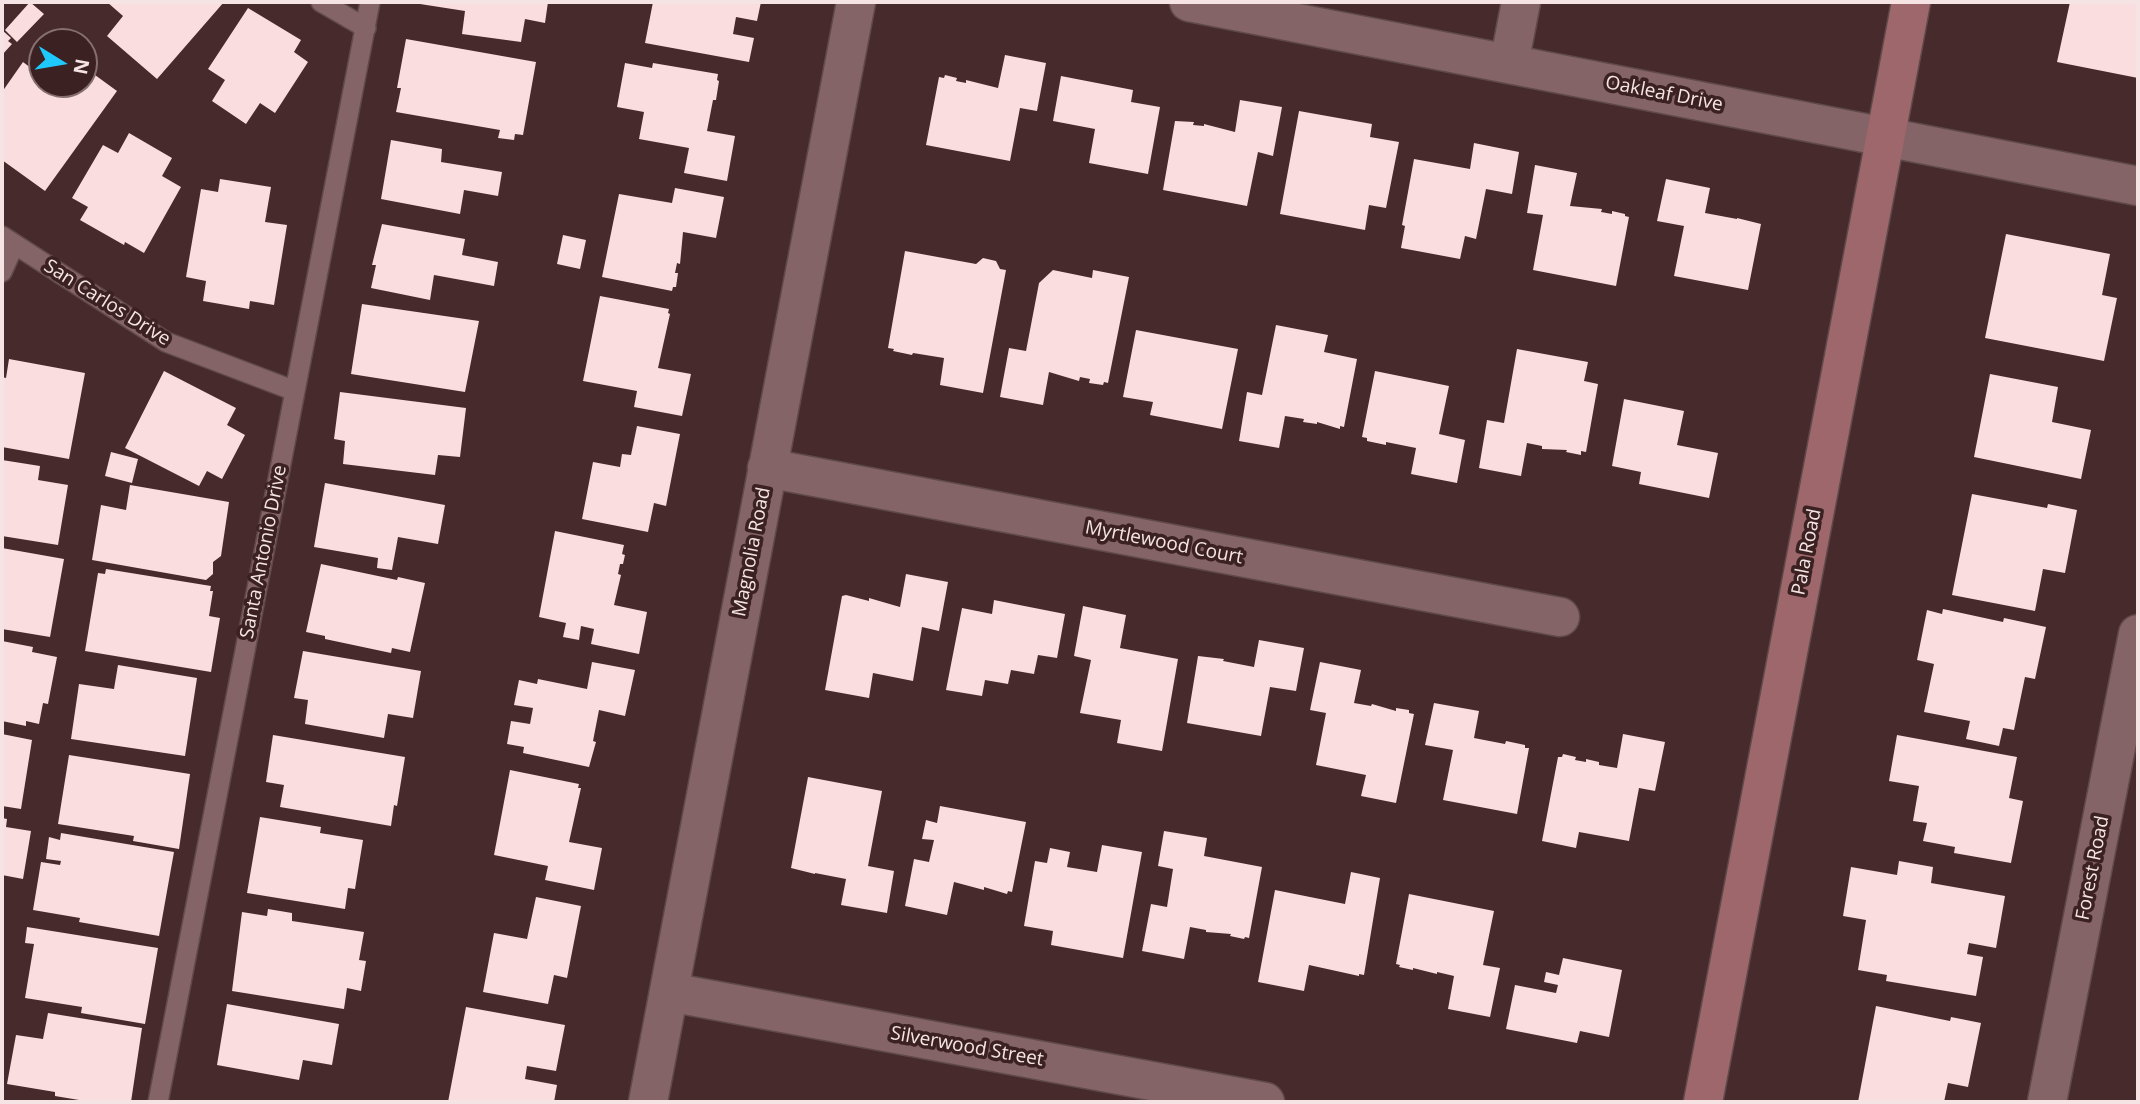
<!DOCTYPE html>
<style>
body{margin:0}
#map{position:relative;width:2140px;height:1104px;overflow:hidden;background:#462a2c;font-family:"Open Sans",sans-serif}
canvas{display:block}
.frame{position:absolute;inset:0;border:4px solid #f6e4e4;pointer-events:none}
.north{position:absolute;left:28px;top:28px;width:70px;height:70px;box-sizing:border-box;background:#3b2122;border:2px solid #866f70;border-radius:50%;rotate:101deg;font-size:19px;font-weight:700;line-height:28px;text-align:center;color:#f6e4e4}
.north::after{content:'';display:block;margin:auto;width:24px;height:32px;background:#1ec9fd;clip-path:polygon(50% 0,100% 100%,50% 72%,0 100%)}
</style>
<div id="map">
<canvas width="2140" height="1104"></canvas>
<div class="frame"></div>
<div class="north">N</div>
</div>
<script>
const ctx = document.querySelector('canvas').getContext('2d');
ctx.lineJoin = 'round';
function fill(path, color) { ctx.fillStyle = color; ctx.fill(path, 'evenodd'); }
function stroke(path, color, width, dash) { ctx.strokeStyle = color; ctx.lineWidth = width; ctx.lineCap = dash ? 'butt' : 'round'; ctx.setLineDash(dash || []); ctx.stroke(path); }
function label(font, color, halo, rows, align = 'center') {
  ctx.font = font + ' "Open Sans",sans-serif'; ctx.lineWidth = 7; ctx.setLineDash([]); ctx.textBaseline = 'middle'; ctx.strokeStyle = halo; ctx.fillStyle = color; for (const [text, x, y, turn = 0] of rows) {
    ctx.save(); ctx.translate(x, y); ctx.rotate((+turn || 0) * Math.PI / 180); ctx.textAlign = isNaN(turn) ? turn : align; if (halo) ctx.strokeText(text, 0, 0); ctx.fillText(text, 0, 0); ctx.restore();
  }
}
fill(new Path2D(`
 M30,2L44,14L17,42L5,30Z
 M107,2H224L157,79L107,36L123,16Z
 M420,2H548L545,23L525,19L521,42L462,34L465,11L420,4Z
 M653,2H761L757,21L736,17L733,34L754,38L749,62L645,43Z
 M2070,2H2138V78L2057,62Z
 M248,8L301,40L294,52L308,62L275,113L260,103L246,124L212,101L225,80L208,69Z
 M2,30L11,38L8,41L12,44L2,55Z
 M406,39L536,62L523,135L515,134L514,140L498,138L500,130L396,112L401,88H397Z
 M1005,55L1046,63L1037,111L1020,108L1010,161L926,145L939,77L944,78L945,75L957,78L956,81L966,83V80L998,88Z
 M23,62L39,74L42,71V84H84V67L117,91L45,191L2,160V92Z
 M625,63L652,68L653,63L718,74L717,80L719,81L716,100H713L707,131L735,136L727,181L684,173L689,148L639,139L644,112L617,107Z
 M1061,76L1133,90L1131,102L1160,107L1148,174L1089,163L1095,129L1053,121Z
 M1240,100L1282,107L1273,156L1258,152L1247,206L1163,190L1175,121L1194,122L1193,125L1204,126V124L1235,132Z
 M1299,111L1372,124L1370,137L1399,142L1386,208L1369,205L1365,230L1280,214Z
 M129,133L172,158L162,176L181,187L144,253L125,242L124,245L80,220L88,207L72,198L103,145L118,153Z
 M391,140L442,149L441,162L502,172L498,196L464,190L460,214L381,199Z
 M1474,143L1519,152L1512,194L1486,189L1476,239L1465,236L1460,259L1401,248L1405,226L1402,225L1414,159L1470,169Z
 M1535,165L1577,173L1570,206L1602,209L1601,212L1612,214V211L1625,214V216L1629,217L1616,286L1533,270L1543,215L1527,213Z
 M220,179L271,187L265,222L287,225L274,305L250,301L249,309L203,301L206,281L186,277L201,189L218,192Z
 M1666,179L1710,188L1705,213L1737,219V218L1761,224L1748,290L1674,276L1684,226L1657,221Z
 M675,188L724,197L716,238L683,232L680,264L677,263L675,273H678L676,287H673L672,291L602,277L619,194L672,203Z
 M382,224L465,239L462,255L498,262L494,286L434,275L430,300L371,288L376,265H372Z
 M2006,234L2110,254L2102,295L2117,298L2104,361L1985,338Z
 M563,235L586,240L580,269L557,264Z
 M905,251L976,264L983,258L996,261L1000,269L1006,270L983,393L940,385L944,358L913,353L912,355L893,351L894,349L888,348Z
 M1053,270L1092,278L1093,270L1129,277L1108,383L1104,382L1103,385L1089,383L1090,379L1080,377L1079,381L1049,372L1043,405L1000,397L1009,348L1026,351L1039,283Z
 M600,296L669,309L668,313L670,314L658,368L691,374L682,416L634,407L637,391L583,381Z
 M362,304L479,321L465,392L351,374Z
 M1276,325L1328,335L1324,352L1357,359L1344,427L1340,426V429L1317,422V424L1303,422L1304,419L1285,416L1279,448L1239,441L1247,392L1262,395Z
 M1136,330L1238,349L1222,429L1150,415L1153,402L1123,397Z
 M1517,349L1588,362L1584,381L1598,384L1586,452L1581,451V455L1566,452L1567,450L1542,449V446L1527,443L1521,476L1479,468L1487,420L1504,423Z
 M9,359L85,373L69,459L2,447V377L6,378Z
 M164,371L236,408L227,425L245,435L222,479L207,471L199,486L125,448Z
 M1375,371L1449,386L1439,434L1465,440L1457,483L1411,474L1416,448L1386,442V445L1367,441V438L1362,437Z
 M1990,374L2058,387L2052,422L2091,430L2081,479L1974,457Z
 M340,392L466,408L460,457L438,455L435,475L343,464L345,441L334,439Z
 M1624,399L1684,411L1677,445L1718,453L1709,498L1639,484L1641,472L1612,466Z
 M637,426L680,434L666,506L654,503L648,532L582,519L593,462L620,467L622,454L631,455Z
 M111,452L138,459L132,483L105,476Z
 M2,460L40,466L38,480L68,485L58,545L2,536Z
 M325,483L445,505L438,544L398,537L392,570L377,568L378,558L314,547Z
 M130,485L229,502L221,556L213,562V574L206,580L92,560L101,505L126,510Z
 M1972,494L2047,508L2048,504L2077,510L2065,573L2043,569L2035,611L1952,595Z
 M555,531L624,545L622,554L625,555L623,564H620L618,574L621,575L614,605L647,612L639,654L591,644L594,629L581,626L579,640L563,637L566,623L539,617Z
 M2,548L64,559L50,637L2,629Z
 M321,564L397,580L398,577L425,583L410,652L392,648L391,653L325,639V636L306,632Z
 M106,569L211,586L210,591H213L209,616L220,618L211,672L85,651L98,573L105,574Z
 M906,574L948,582L939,631L922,627L913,681L873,673L869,698L825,690L842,596L846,595L869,601V598L900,607Z
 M994,600L1065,614L1057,658L1038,655L1034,674L1011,670L1008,684L985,680L982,696L946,690L962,608L992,614Z
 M1083,606L1126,615L1120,648L1178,659L1162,751L1117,743L1121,720L1080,713L1091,660L1074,656Z
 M1943,609L2003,622L2004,618L2046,627L2035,679L2025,677L2014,730L2003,728L1999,746L1966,739L1970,721L1924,712L1934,664L1917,660L1927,610L1942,614Z
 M1259,640L1304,648L1296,691L1270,687L1261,736L1187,723L1198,656L1224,659L1223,661L1254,667Z
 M2,641L33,647L32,652L57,657L48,704L43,703L39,724L26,721V726L2,721Z
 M303,651L421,671L413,718L388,714L384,738L305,724L308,700L294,698Z
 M592,662L635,670L625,716L599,710L593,741L596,742L589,767L523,753L524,747L507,744L511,721L530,724L533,708L514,705L519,680L537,684L538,679L587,689Z
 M1320,662L1361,670L1354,703L1371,706L1372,704L1396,711V708L1409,710V713L1414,714L1396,803L1361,796L1366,775L1316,765L1326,713L1310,710Z
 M118,665L197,678L185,756L71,739L79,684L114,689Z
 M1434,703L1479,711L1474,738L1505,744L1506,741L1525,745V748H1529L1517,814L1443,800L1453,750L1425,745Z
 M2,734L32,740L21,809L2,806Z
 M1623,734L1665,742L1655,791L1639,788L1629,841L1579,832L1576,848L1542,841L1558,757H1562L1563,754L1576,757L1575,760L1586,762V759L1599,762V765L1617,768Z
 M273,735L405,757L397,806L394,805L391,826L280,807L284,785L266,782Z
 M1897,735L2017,757L2009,798L2023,801L2011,863L1954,853L1955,847L1923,841L1927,823L1913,821L1919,786L1889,781Z
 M69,755L190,774L179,849L133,841L134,836L58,824Z
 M510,770L579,784L578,788H581L569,842L602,848L594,890L545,880L548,866L494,855Z
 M808,777L882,791L868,866L894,871L887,913L841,905L846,879L815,873V874L791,868Z
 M940,806L1026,822L1012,892L1008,891L1007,894L984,887V890L954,882L947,915L905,906L914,859L929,862L934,840L922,839L926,820L937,823Z
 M260,817L321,827L320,833L363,840L355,889L348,888L345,909L247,893Z
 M2,818L7,819L6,827L31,831L23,879L2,875Z
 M1164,831L1207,838L1204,856L1262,867L1249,938L1245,937L1244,939L1230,936L1231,934L1206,932V930L1190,927L1184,959L1142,951L1151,904L1167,907L1173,869L1158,866Z
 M61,833L174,852L159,936L79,922L80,918L33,910L41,862L60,865L61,861L46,859L49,837L60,840Z
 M1102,845L1142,852L1123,958L1051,945L1053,931L1024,926L1035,861L1047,863L1050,848L1070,852L1067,867L1097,872Z
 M1899,861L1933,867L1931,883L2005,896L1996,948L1969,943L1967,954L1983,957L1976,996L1886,981L1887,975L1858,970L1866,920L1843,916L1851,867L1897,875Z
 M1351,872L1380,878L1364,975L1359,974V976L1309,965L1304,991L1258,982L1275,890L1345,904Z
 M1409,894L1494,911L1483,965L1500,968L1490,1017L1448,1009L1454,976L1437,972V974L1413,968V970L1399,967L1400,965L1396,964Z
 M536,897L581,906L567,978L554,975L548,1004L483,992L494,933L527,939Z
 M268,909L292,913V921L364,932L359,960L366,961L361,991L347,988L344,1009L232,991L242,912L267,916Z
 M27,927L158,948L145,1024L81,1013L82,1007L25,998L34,944L25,943Z
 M1563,958L1622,970L1609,1037L1580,1031L1577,1043L1506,1029L1515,985L1556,993L1558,985L1544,982L1546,972L1559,975Z
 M227,1004L339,1024L332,1065L303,1060L299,1080L217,1065Z
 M1876,1006L1950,1021L1951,1017L1981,1023L1968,1087L1948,1083L1944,1102H1858Z
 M466,1007L565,1025L556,1071L527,1066L525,1079L557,1085L554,1102H448Z
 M48,1013L142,1028L131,1102H91L55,1096V1092L7,1084L16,1035L43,1039Z`), '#faddde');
const lane = new Path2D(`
 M321,2L366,28
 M2,236L166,342L295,391
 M2,272L14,245
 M158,1102L370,2`);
const street = new Path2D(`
 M1189,2L2138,186
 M1509,64L1521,2
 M767,468L1560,617
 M669,992L1265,1102
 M648,1102L856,2
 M2047,1102L2138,634`);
const secondary = new Path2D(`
 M1703,1102L1911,2`);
stroke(lane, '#60494a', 22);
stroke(street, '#60494a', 41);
stroke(secondary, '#60494a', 41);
stroke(lane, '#846466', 19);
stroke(street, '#846466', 38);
stroke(secondary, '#9e676b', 38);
label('19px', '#f6e4e4', '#3b2122', [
 ["Oakleaf Drive",1664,94,11],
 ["San Carlos Drive",107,303,32],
 ["Myrtlewood Court",1164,543,11],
 ["Santa Antonio Drive",264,552,-79],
 ["Magnolia Road",752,552,-79],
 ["Pala Road",1807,552,-79],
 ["Forest Road",2093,868,-79],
 ["Silverwood Street",967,1047,10]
]);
</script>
